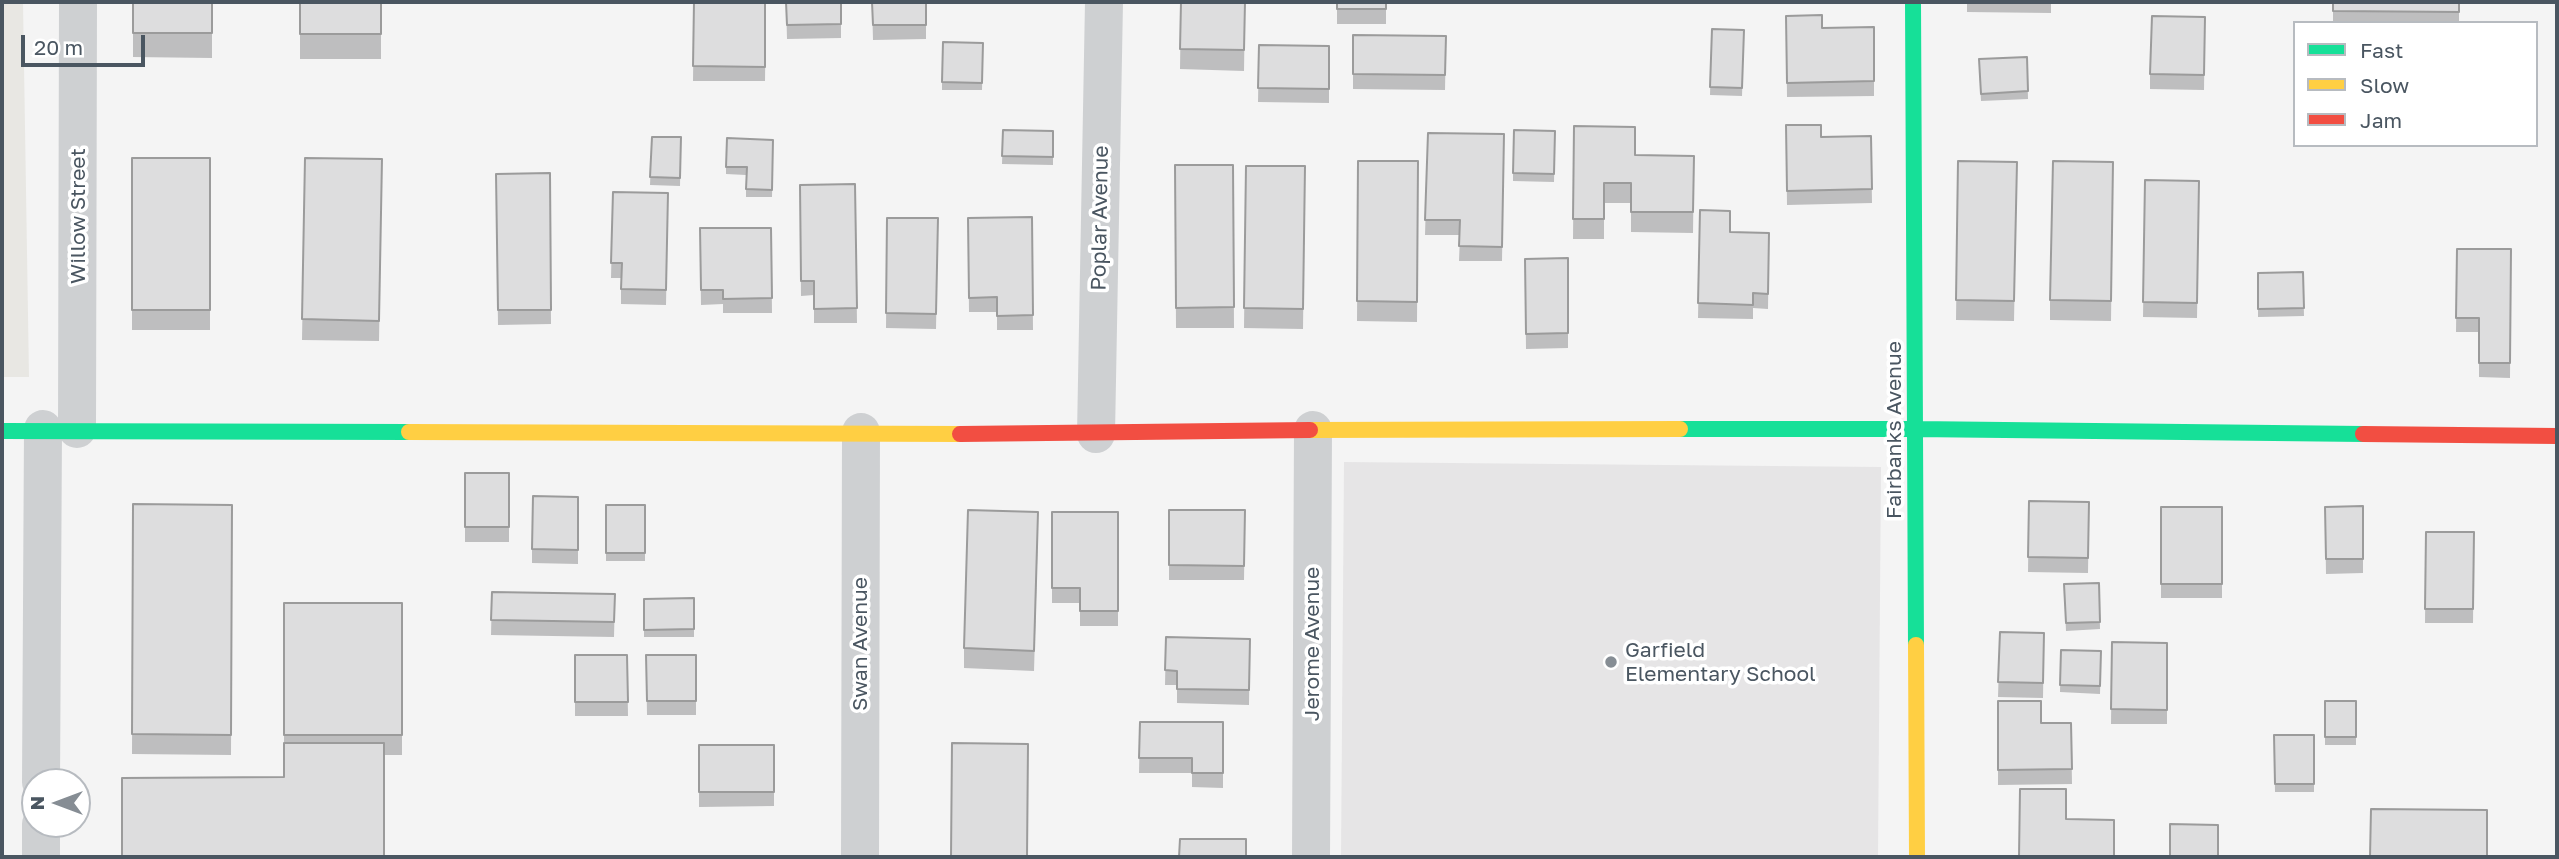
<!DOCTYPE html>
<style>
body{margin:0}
#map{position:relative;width:2559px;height:859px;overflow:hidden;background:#f4f4f4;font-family:"Golos Text",sans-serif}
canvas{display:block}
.frame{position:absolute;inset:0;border:4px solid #4a5661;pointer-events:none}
.legend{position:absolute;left:2293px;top:21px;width:245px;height:126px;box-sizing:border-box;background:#fff;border:2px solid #b7bbc0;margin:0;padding:9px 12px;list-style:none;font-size:21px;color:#4a5661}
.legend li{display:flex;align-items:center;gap:14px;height:35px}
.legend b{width:35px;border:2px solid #b7bbc0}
.north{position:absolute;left:21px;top:768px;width:70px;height:70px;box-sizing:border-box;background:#fff;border:2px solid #b7bbc0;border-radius:50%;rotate:270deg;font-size:19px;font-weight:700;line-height:28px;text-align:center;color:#4a5661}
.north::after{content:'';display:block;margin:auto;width:24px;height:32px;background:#868d94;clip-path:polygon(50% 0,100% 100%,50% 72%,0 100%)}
.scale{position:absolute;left:21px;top:35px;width:124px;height:32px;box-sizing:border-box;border:4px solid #4a5661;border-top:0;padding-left:9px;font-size:21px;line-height:24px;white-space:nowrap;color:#4a5661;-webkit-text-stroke:5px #fff;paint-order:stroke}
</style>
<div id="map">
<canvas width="2559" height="859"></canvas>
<div class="frame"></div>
<ul class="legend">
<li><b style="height:9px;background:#16e098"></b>Fast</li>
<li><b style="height:9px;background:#ffcf43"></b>Slow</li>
<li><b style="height:9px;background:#f24e42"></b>Jam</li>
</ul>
<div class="north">N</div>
<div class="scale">20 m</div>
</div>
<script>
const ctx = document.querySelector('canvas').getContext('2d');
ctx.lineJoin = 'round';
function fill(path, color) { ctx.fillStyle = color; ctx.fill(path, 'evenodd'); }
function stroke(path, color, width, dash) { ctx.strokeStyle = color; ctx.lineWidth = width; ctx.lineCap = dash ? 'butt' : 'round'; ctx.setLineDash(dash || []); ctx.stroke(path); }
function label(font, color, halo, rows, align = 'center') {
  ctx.font = font + ' "Golos Text",sans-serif'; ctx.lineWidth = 7; ctx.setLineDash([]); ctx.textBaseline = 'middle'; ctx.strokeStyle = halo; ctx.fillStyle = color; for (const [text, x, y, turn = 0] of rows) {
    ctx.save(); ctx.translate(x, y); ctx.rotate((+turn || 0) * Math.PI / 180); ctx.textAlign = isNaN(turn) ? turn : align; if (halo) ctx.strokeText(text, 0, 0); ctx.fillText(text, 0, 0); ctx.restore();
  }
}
fill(new Path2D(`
 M2,2H23L29,377H2Z`), '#e8e7e3');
fill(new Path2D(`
 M1344,462L1881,467L1878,857H1341Z`), '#e6e5e6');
stroke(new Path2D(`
 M77,429L78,2
 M1096,434L1104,2
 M41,782L43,429
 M41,857V824
 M860,857L861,432
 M1311,857L1313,430`), '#ced0d2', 38);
stroke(new Path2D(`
 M1913,2L1916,645
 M1680,429H1915L2363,434
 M2,431L409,432`), '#16e098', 16);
stroke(new Path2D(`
 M1310,430L1680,429
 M409,432L960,434
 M1916,645L1917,857`), '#ffcf43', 16);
stroke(new Path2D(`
 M960,434L1310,430
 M2363,434L2557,436`), '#f24e42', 16);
fill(new Path2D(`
 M133,2H212V58L133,57Z
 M300,2H381V59H300Z
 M694,2H766L765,81H693Z
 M786,2H841V38L787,39Z
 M872,2H926V39L873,40Z
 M1181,2H1245L1244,71L1180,69Z
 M1337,2H1386V24H1337Z
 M1967,2H2051V13L1967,12Z
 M2333,2H2459V23H2333Z
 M1786,16L1822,28L1874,27V96L1787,97Z
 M2205,17L2204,90L2150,89V74Z
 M1712,29L1744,30L1742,96L1710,95Z
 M1353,35L1446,36L1445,90L1353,89Z
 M983,43L982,90H942V82Z
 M1259,45L1329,46V103L1258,102Z
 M2027,57L2028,99L1981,101L1979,67Z
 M1786,125L1821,137L1871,136L1872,203L1787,205Z
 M1574,126L1635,155L1694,156L1693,233L1631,232V203H1604V239H1573Z
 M1003,130L1053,131V165L1002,164Z
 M1555,131L1554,182L1513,181V173Z
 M1428,133L1504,134L1502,261H1459L1460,235H1425Z
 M652,137H681L680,186L650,185Z
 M773,140L772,197H746V175L726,174V167Z
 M132,158H210V330H132Z
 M305,158L382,159L379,341L302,340Z
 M1358,161H1418L1417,322L1357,321Z
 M1958,161L2017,162L2014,321L1956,320Z
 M2113,162L2111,321L2050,320V300Z
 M1175,165H1233L1234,328H1176Z
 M1246,166H1305L1303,329L1244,328Z
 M550,173L551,324L498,325L496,174Z
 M2145,180L2199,181L2197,318L2143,317Z
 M855,184L857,323H814V295L801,296L800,185Z
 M613,192L668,193L666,305L621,304V278H611Z
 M1700,210L1730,232L1769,233L1768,309L1753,308V319L1698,318Z
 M1032,217L1033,330H997V312H969L968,218Z
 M887,218H938L936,329L886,328Z
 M700,228H771L772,313H723V304L701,305Z
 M2457,249H2511L2510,378L2479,377V332H2456Z
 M1568,258V348L1526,349L1525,259Z
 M2303,272L2304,316L2258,317V273Z
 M465,473H509V542H465Z
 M578,497V564L532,563V549Z
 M2029,501L2089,502L2088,573L2028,572Z
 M133,504L232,505L231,755L132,754Z
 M606,505H645V561H606Z
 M2363,506V573L2326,574L2325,507Z
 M2161,507H2222V598H2161Z
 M1169,510H1245L1244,580H1169Z
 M1052,512H1118V626H1080V603H1052Z
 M1038,532L1034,671L964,668V648Z
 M2426,532H2474L2473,623H2425Z
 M2099,583L2100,629L2066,631L2064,584Z
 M492,592L615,594L614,637L491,635Z
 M694,598V637H644V599Z
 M284,603H402V755H384L284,777Z
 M2000,632L2044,633L2043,698L1998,697Z
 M1166,637L1250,639L1249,705L1177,703V685H1165Z
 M2112,642L2167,643V724H2111Z
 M2061,650L2101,651L2100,694L2060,692Z
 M575,655H627L628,716H575Z
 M646,655H696V715H647Z
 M1998,701L2041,723H2071L2072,784L1998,785Z
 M2325,701H2356V745H2325Z
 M1140,722H1223V788L1192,787V773H1139Z
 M2274,735H2314V792H2275Z
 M699,745H774V806L699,807Z`), '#bebebf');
const building = new Path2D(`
 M133,2H212V33H133Z
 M300,2H381V34H300Z
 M694,2H765V67L693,66Z
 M786,2H841V24L787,25Z
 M872,2H926V25H873Z
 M1181,2H1245L1244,50L1180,49Z
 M1337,2H1386V9H1337Z
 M2333,2H2459V12L2333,11Z
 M1822,15V28L1874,27V81L1787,83L1786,16Z
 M2152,16L2205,17L2204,75L2150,74Z
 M1712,29L1744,30L1742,88L1710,87Z
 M1353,35L1446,36L1445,75L1353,74Z
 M943,42L983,43L982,83L942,82Z
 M1259,45L1329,46V89L1258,88Z
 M2027,57L2028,91L1981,94L1979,59Z
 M1786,125H1821V137L1871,136L1872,189L1787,191Z
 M1574,126L1635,127V155L1694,156L1693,212H1631V183H1604V219H1573Z
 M1003,130L1053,131V157L1002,156Z
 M1514,130L1555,131L1554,174L1513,173Z
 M1428,133L1504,134L1502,247L1459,246L1460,220H1425Z
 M652,137H681L680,178L650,177Z
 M727,138L773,140L772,190L746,189L747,167H726Z
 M132,158H210V310H132Z
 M305,158L382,159L379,321L302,319Z
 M1358,161H1418L1417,302L1357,301Z
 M1958,161L2017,162L2014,301L1956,300Z
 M2053,161L2113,162L2111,301L2050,300Z
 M1175,165H1233L1234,307L1176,308Z
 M1246,166H1305L1303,309L1244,308Z
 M550,173L551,310H498L496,174Z
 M2145,180L2199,181L2197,303L2143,302Z
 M855,184L857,308L814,309V281H801L800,185Z
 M613,192L668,193L666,290L621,289L622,263H611Z
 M1700,210L1730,211V232L1769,233L1768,294L1753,293V305L1698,303Z
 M1032,217L1033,315L997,316V297L969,298L968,218Z
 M887,218H938L936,314L886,313Z
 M700,228H771L772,298L723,299V290H701Z
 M2457,249H2511L2510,363H2479V318H2456Z
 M1568,258V333L1526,334L1525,259Z
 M2303,272L2304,308L2258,309V273Z
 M465,473H509V527H465Z
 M533,496L578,497V550L532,549Z
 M2029,501L2089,502L2088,558L2028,557Z
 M133,504L232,505L231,735L132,734Z
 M606,505H645V553H606Z
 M2363,506V559H2326L2325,507Z
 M2161,507H2222V584H2161Z
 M968,510L1038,512L1034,651L964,648Z
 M1169,510H1245L1244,566L1169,565Z
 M1052,512H1118V611H1080V588H1052Z
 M2426,532H2474L2473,609H2425Z
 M2099,583L2100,622L2066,623L2064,584Z
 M492,592L615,594L614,622L491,620Z
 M694,598V629L644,630V599Z
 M284,603H402V735H284Z
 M2000,632L2044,633L2043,683L1998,682Z
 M1166,637L1250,639L1249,690L1177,689V671L1165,670Z
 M2112,642L2167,643V710L2111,709Z
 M2061,650L2101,651L2100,686L2060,685Z
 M575,655H627L628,702H575Z
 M646,655H696V701H647Z
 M1998,701H2041V723H2071L2072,769L1998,770Z
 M2325,701H2356V737H2325Z
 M1140,722H1223V773H1192V758H1139Z
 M2274,735H2314V784H2275Z
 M284,743H384V857H122V778L284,777Z
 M952,743L1028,744L1027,857H951Z
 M699,745H774V792H699Z
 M2020,789H2066V819L2114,820V857H2019Z
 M2371,809L2487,810V857H2370Z
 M2170,824L2218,825V857H2170Z
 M1180,839H1246V857H1179Z`);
fill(building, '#ddddde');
stroke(building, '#9b9b9b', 2);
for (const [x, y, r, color] of [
 [1611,662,7,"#868d94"]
]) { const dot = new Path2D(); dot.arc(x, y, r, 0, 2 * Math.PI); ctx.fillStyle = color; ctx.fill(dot); stroke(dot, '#fff', 2.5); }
label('21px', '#4a5661', '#fff', [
 ["Willow Street",78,216,-90],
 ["Poplar Avenue",1100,218,-89],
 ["Fairbanks Avenue",1894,430,-90],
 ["Swan Avenue",860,644,-90],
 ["Jerome Avenue",1312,644,-90]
]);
label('21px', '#4a5661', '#fff', [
 ["Garfield",1625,650],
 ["Elementary School",1625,674]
], 'left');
</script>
